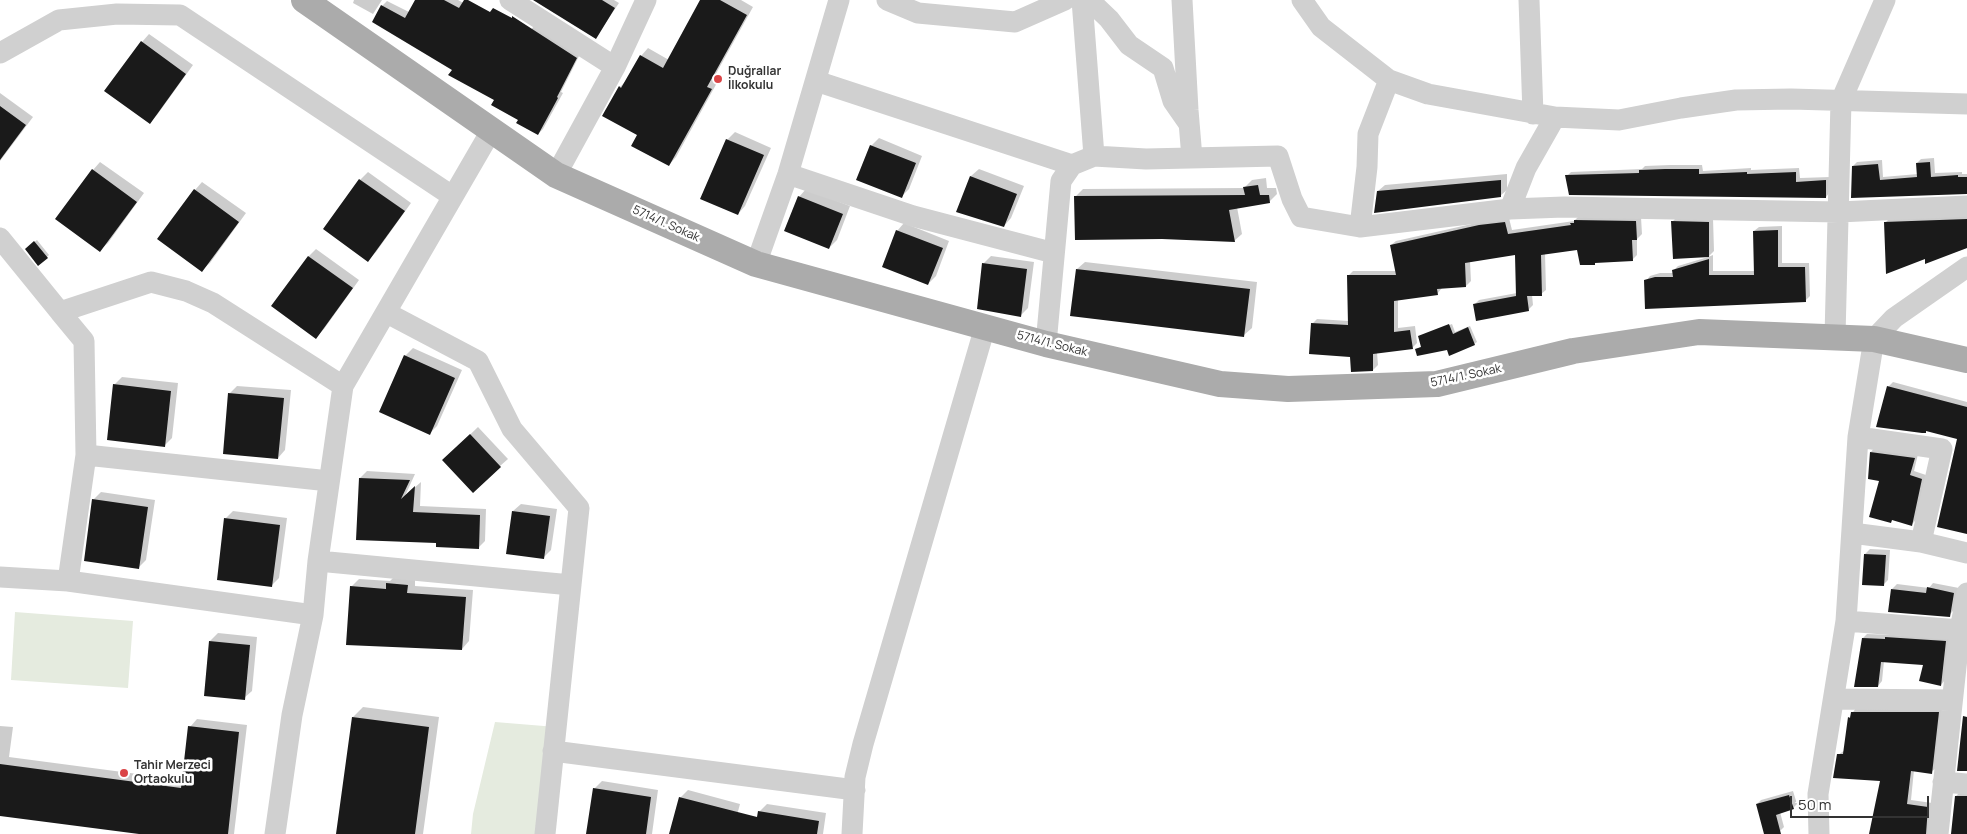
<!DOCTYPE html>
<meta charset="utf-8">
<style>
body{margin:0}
#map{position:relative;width:1967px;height:834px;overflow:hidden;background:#fff;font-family:Manrope,sans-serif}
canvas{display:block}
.scale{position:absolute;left:1790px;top:796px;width:139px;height:22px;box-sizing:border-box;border:2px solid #333;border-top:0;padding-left:6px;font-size:15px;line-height:18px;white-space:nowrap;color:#333;-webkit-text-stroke:4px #fff;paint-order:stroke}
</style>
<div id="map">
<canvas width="1967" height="834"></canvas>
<div class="scale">50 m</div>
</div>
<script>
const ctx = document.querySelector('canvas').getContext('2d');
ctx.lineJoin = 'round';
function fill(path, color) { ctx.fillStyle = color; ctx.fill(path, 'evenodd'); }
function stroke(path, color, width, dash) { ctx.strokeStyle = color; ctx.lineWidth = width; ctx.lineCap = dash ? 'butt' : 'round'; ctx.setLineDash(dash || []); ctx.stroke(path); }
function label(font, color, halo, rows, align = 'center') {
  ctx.font = font + ' Manrope,sans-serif'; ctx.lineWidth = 5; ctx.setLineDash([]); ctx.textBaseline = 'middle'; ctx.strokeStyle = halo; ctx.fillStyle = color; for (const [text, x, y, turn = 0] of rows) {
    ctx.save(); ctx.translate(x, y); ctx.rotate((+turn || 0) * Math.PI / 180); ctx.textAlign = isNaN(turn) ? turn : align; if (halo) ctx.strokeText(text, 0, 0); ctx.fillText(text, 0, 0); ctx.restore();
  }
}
fill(new Path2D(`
 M15,612L133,621L128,688L11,680Z
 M495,722L556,727L545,834H471L473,814Z`), '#e5ebdf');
fill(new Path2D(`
 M354,0H382L373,14L353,3Z
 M416,0H458L526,37L536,23L581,52L561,92L563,93L543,129L538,134L495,100L453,69L382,6L387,1L409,12Z
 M536,0H614L619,3L596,37Z
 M701,0H741L753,7L713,79L718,81L676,157L669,165L639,135L620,87L628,79L641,56L648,48L669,60Z
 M149,34L193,65L157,115L149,122L142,42Z
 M0,93L33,117L0,161Z
 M735,132L771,148L745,206L738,214L727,140Z
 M879,138L922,156L909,189L902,196L871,146Z
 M1934,158L1935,173L1962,172V174H1967V192L1884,196L1853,166L1857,162L1882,160L1883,177L1918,174L1917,163L1921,159Z
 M100,162L144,193L108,243L100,250L93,170Z
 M1670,165H1702L1703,171L1751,168V170L1799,168L1800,178L1830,177V192L1826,197L1567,176L1571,172L1642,169L1645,166Z
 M979,169L1024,186L1011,218L1004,226L971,176Z
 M368,172L411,203L376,252L368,260L325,229L360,180Z
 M1507,174V190L1500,196L1378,191L1385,185Z
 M1266,178L1267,188H1276L1277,194L1269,202L1237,207L1242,234L1234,241L1076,196L1083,189L1244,188L1252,180Z
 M202,182L246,213L210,263L202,270L195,190Z
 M806,189L850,206L837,240L829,248L799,197Z
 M1580,215L1641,217L1642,234L1637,239V255L1632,260L1597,261L1594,264L1578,249L1545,253L1546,290L1541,294L1532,295L1533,305L1528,310L1475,304L1479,300L1517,293L1516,253L1470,261L1471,281L1466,286L1442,288L1437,294L1398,300V328L1415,326L1417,343L1412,348L1377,352L1378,365L1373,370L1351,356L1312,324L1317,319L1349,321L1348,276L1353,271H1397L1391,245L1396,241L1485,221L1509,218L1512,230L1574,221Z
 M1967,215V248L1926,262V257L1885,223L1889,219Z
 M1677,217L1713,218L1714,251L1708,257L1713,255V271H1756L1754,231L1759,227L1782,226V263H1809L1810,296L1806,300L1646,281L1650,276L1660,273H1674V270L1678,266L1708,257L1672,222Z
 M904,223L949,241L936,276L928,284L897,231Z
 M37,240L49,255L39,264L28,247Z
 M316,249L359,280L324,329L316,337L308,257Z
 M991,256L1034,262L1028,308L1021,315L983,264Z
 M1085,262L1257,282L1252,328L1244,335L1077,269Z
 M1452,324L1455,332L1470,326L1477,342L1474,344L1447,349L1416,350L1422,346L1420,337Z
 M413,348L462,370L437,426L430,433L405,356Z
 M122,377L178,383L172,438L164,446L114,385Z
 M1893,382L1967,402V533L1959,438L1927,430L1925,432L1888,387Z
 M237,386L291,390L285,450L278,458L230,393Z
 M478,427L508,459L500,466L451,453Z
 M1875,447L1918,454L1914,471L1926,475L1916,520L1911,525L1880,480L1869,478L1871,452Z
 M367,471L415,474L405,496L421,482L420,506L486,509L485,541L478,548L437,542L360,478Z
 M101,492L155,500L146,560L139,567L93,500Z
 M521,504L557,509L551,550L543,558L513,511Z
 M233,511L287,518L279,578L272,585L225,519Z
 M1870,549L1890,550L1888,580L1883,585L1865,554Z
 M395,576L415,577V586L473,590L469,641L462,649L351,587L359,579L390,581Z
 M1933,583L1959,588L1954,610L1949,615L1892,589L1897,584L1929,588Z
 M218,633L257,637L252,691L244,698L210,641Z
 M1867,634L1950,637L1945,680L1941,685L1924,664L1884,661L1882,681L1878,686L1863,638Z
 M363,707L439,717L423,834H337L353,717Z
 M1856,708H1942L1936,768L1931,772L1914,770L1911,800L1932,803L1931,834H1871L1882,780L1838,755L1845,750L1849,718Z
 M197,719L247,725L234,834H146L0,786V726L13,727L9,757L183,780L190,727Z
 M602,781L658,790L652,834H587L594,789Z
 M688,790L740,804L732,834H671L680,798Z
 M1793,791L1797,804L1793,808L1780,812L1784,827L1780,831L1766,834L1757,804L1761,800Z
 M1961,791H1967V834H1952L1956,796Z
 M767,804L826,813L823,834H755L759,812Z`), '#0003');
fill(new Path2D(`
 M415,0H444L459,8L464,0H468L490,12L493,8L512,18V16L577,58L557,97L558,98L538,135L516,123L518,120L491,105L494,100L448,75L452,70L372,22L381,5L405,18Z
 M533,0H602L615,8L596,39Z
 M700,0H720L747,15L707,87L712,89L669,166L631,146L637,135L602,116L619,86L621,88L640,55L663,68Z
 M141,41L186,74L150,124L104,91Z
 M0,106L26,125L0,160Z
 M726,139L764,155L738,215L700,199Z
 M870,145L916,163L902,198L856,180Z
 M1930,162L1931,177L1958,175V177H1967V194L1851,198L1852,166L1878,164L1880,180L1917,177L1916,163Z
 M92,169L137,202L100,252L55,219Z
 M1665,169H1699V174L1747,172V174L1796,172V182L1826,180V198L1569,195L1565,175L1639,173V170Z
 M970,176L1017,194L1004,227L956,212Z
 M359,179L405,211L368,262L323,229Z
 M1501,180V197L1374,213L1377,191Z
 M1258,185L1260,195H1269L1270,203L1229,210L1235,242L1162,239L1075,240L1074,196L1245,195L1243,187Z
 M194,189L239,222L202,272L157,239Z
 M798,196L843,214L829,249L784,231Z
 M1967,219V248L1925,264V259L1886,274L1884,222Z
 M1574,220L1636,221L1637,240H1632L1633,261L1595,263V265H1580L1577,250L1541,255L1542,296H1527L1529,311L1476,321L1473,304L1516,296L1515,255L1465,263L1466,287L1437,289L1438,295L1394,301V332L1410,330L1413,349L1373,354V371L1351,372L1350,357L1309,354L1311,323L1348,325L1347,275H1396L1390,245L1479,225L1505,222L1508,234L1571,225L1570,223H1574Z
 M1671,221L1709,222V257L1673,259Z
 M896,230L943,248L928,285L882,267Z
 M1778,230V267H1805L1806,302L1645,309L1644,280L1655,277H1673L1672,270L1709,259V275H1754L1753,231Z
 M34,241L48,258L38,266L25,249Z
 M308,256L353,288L316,339L271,306Z
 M982,263L1027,269L1021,317L977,309Z
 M1076,269L1250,289L1244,337L1070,316Z
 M1449,324L1453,334L1468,327L1475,345L1449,356L1447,350L1417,356L1415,349L1421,347L1418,336Z
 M404,355L455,378L430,435L379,412Z
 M113,384L171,391L165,447L107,440Z
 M1887,386L1967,407V534L1937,527L1957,439L1926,431V433H1922L1876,427Z
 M228,393L284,398L278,459L223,454Z
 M470,434L501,467L473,493L442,460Z
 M1870,452L1915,458L1910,475L1922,479L1912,526L1892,520L1891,523L1869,517L1879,481L1868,479Z
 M359,478L410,480L401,499L415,486L413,512L480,515L479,549L436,547V543L356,540Z
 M92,499L148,507L139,569L84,561Z
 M512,511L550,516L544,559L506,554Z
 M224,518L280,525L272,587L217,580Z
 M1864,554L1886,555L1884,586L1862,585Z
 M386,583L408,585L407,593L466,597L462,650L346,645L350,586L386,589Z
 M1927,587L1954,593L1950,617L1888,612L1891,589L1926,593Z
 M1885,637L1946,641L1941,686L1919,681L1923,665L1881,662L1878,687H1854L1862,638L1885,639Z
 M209,641L250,645L245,700L204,696Z
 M1851,712H1939L1932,774L1911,771L1907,804L1928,807L1926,834H1869L1880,781L1833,778L1837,754H1843L1848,717L1850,718Z
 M1963,716L1967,717V771H1957Z
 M352,717L429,727L415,834H336Z
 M188,726L239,732L228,834H139L0,816V764L181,788Z
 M593,788L651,797L646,834H586Z
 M1789,795L1794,809L1776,815L1781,834H1764L1756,804Z
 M1955,796H1967V834H1951Z
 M679,797L757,817L758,811L819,821L817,834H669Z`), '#1a1a1a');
stroke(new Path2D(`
 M510,0L615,67
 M887,0L918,13L1015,22L1065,0
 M1089,0L1109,19L1129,45L1163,68L1173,101L1189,124
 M1182,0L1188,110L1192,158
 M1302,0L1321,27L1389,80
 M1529,0L1533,114
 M0,53L59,20L117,14L180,15L452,196
 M816,81L1072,165
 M1094,156L1146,159L1278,156L1292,199L1301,217L1360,227L1510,209L1564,207L1839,212L1967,206
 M788,174L913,216L1054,253
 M556,175L615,67L646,0
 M1510,209L1526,168L1555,117
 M1360,227L1367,167L1368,134L1389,80L1428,94L1555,117L1619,120L1681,108L1736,100L1791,99L1967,104
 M0,238L60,312L151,282L186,291L213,303L343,386
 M756,264L788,174L839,0
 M60,312L84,341L86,455L68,581
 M387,313L478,361L512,429L579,508L545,834
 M1835,336L1841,101L1885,0
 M1046,344L1061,181L1072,165L1094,156L1082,0
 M1858,437L1942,449L1921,542
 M86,455L329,481
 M1852,533L1921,542L1967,553
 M318,561L571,585
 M0,577L68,581L313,615
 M1846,621L1960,630
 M1834,699L1952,700
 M553,751L855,790
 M1943,782L1967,784
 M275,834L292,715L313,615L318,561L343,386L491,131
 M852,834L855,777L863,744L985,327
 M1819,834L1818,794L1846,621L1858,437L1874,339L1894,318L1967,267
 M1938,834L1960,630L1967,593`), '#d0d0d0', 21);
stroke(new Path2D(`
 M304,0L556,175L756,264L1046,344L1220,384L1288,389L1437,384L1573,351L1699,332L1874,339L1967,360`), '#ababab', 26);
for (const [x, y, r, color] of [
 [718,79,5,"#da4446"],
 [124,773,5,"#da4446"]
]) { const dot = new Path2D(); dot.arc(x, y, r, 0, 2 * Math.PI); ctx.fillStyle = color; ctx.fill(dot); stroke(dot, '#fff', 2); }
label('bold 12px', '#333', '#fff', [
 ["Duğrallar",728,72],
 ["İlkokulu",728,86],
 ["Tahir Merzeci",134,766],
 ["Ortaokulu",134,780]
], 'left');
label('12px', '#333', '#fff', [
 ["5714/1. Sokak",666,224,24],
 ["5714/1. Sokak",1052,344,14],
 ["5714/1. Sokak",1466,376,-12]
]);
</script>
